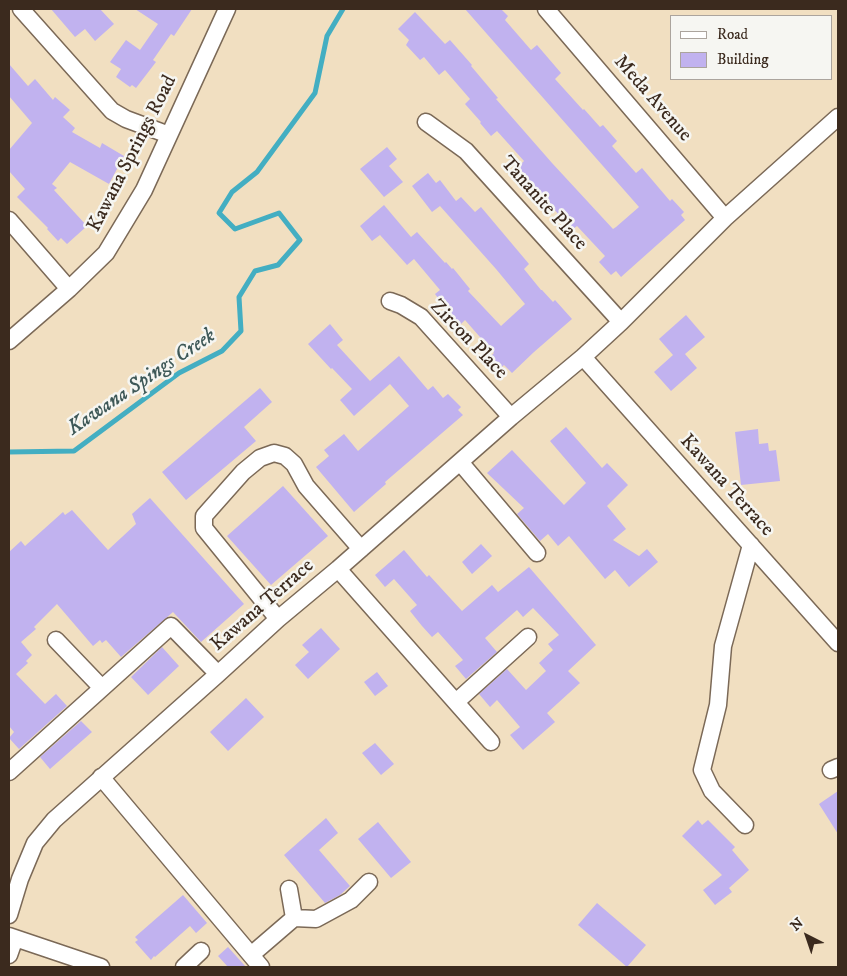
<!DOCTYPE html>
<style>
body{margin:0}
#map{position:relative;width:847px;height:976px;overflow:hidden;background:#f1dfc1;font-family:"IM FELL DW Pica",serif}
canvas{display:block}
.frame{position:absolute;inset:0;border:10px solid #3b2a1e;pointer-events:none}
.legend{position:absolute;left:670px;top:15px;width:162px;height:65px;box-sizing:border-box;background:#f6f6f2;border:1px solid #aba49d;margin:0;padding:6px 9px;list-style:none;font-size:15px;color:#3b2a1e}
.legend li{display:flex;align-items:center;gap:10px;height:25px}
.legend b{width:25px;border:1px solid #aba49d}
.north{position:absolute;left:782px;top:911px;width:50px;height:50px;-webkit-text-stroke:4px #f6f6f2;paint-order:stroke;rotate:319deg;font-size:14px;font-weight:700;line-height:20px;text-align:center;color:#3b2a1e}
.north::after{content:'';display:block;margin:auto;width:18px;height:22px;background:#3b2a1e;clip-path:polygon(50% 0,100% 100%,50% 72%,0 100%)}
</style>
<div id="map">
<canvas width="847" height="976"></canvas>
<div class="frame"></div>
<ul class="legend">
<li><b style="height:6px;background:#fff"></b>Road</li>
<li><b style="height:14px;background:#c1b2ef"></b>Building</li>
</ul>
<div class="north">N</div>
</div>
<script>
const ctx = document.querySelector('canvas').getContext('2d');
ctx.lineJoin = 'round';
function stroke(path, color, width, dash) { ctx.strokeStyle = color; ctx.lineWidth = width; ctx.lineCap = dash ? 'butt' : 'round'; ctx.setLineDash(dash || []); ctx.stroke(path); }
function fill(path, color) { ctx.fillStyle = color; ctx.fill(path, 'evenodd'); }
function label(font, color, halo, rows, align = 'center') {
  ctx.font = font + ' "IM FELL DW Pica",serif'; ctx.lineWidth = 5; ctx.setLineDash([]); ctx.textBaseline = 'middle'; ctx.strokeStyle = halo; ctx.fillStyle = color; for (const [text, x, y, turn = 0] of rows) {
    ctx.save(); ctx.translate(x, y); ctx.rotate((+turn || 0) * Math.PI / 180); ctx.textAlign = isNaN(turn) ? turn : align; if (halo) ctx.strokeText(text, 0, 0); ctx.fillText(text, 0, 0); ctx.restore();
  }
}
stroke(new Path2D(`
 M9,452L74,451L179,373L222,351L241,331L239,297L255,271L278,265L300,240L279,213L235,229L219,213L232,192L257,172L315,93L327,36L343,9`), '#43aec2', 5);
fill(new Path2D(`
 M51,9H100L114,24L95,41L85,29L75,37Z
 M135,9H192L174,36L171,34L153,60L156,62L136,88L132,85L130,87L116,77L121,69L110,62L126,40L140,50L158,24Z
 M465,9H501L508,16L505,20L531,50L537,45L561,73L555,79L583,110L584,109L600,127L603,125L617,141L612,146L636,173L642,168L670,201L672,199L684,212L681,215L685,220L621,277L616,271L611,275L599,262L605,256L577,226L572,230L533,185L518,167L524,161L497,131L491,136L480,123L481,122L465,104L470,99L445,70L439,75L424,57L420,60L406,45L409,40L398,29L415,12L445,44L450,40L472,65L471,66L498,98L496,99L552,163L613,229L616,227L639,207Z
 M9,64L28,86L35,79L53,100L55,97L70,110L63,117L75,128L72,132L100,148L102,143L124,156L109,184L70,162L52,184L57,188L54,190L87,226L67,244L61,238L58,241L47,229L48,228L17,197L25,189L9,171V150L32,123L9,96Z
 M387,147L397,159L389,166L403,182L384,197L360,169Z
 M428,173L436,183L440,180L456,201L461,197L475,212L481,207L529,264L524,269L541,290H542L553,302L555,300L572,319L534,352L512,373L504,365L497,371L487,360L494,353L465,320L460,325L450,314L435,294L440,290L414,259L407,265L380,235L372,241L360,226L384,205L411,237L417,232L445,263L446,262L452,269L453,268L470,289L468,291L501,326L525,304L496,269L440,206L432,212L412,186Z
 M686,315L705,337L685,354L697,368L671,391L654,372L673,355L659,339Z
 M330,324L343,340L337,345L370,381L399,356L428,390L433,386L443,398L448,394L461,407L458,410L463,415L385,482L386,484L354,512L316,467L329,456L324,450L344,434L358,451L409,406L390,384L354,416L340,400L352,389L332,368L331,369L308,344Z
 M260,388L272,402L244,427L256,441L186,500L162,472Z
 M566,427L602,468L607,463L628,485L607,506L626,529L613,540L639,556L647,549L658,562L629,587L615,570L605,579L569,536L558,546L548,534L540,541L517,514L524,508L487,473L512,450L564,505L586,483L550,441Z
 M758,429L759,444L768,443L769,451L776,450L780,481L741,485L735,432Z
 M283,486L328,536L271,585L227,536Z
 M150,498L244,604L201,642L173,612L121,657L106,640L102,643L100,640L93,646L57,604L34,627L36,629L21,642L32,655L26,661L28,663L16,674L45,704L56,694L67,706L19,749L9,738L14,732L9,726V552L21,541L25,546L63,512L65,515L72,510L108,550L136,524L132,514Z
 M481,544L492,556L472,574L462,562Z
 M404,550L427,577L429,575L462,611L492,585L498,592L529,567L596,645L568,671L580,683L547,713L555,722L523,750L510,735L520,727L497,700L490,707L479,694L507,669L526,690L546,671L539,663L553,650L548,644L559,635L533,608L523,617L517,610L485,638L497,652L466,679L455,666L463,660L438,632L432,637L422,626L410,611L417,605L394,579L385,587L375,575Z
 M321,628L340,649L308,679L295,665L309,652L302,645Z
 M162,647L179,666L148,695L131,677Z
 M377,672L388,686L375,696L364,682Z
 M246,698L264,717L228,751L210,732Z
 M81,721L92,732L50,769L40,757Z
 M375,743L394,764L381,775L362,753Z
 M838,791V834L819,804Z
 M326,818L338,833L319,850L350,886L340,895L325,903L284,855Z
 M698,820L702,825L708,820L735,847L732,850L749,870L729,888L732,892L715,905L703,890L722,875L682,836Z
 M378,822L411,862L391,878L358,839Z
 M183,895L207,923L196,933L190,926L155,957L154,956L151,960L135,942L138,940L135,937Z
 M597,903L646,945L627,967L578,925Z
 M228,947L246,967H228L218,956Z`), '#c1b2ef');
const minor = new Path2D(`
 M21,9L112,111L126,119L169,135
 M546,9L725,218
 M426,122L466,151L621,322
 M9,220L69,289
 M390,301L401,305L421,317L511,417
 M9,341L69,289L106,253L144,190L227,9
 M583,357L838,643
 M460,462L537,553
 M338,569L491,742
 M278,619L204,528V516L243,472L260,458L274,453L285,456L294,464L306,486L361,549
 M56,640L102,688
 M456,702L528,637
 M831,770L838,767
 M9,772L171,626L218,674
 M101,777L261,967
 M745,825L712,791L702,770L718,705L723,646L751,545
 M9,915L20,879L35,843L54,820L218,674L278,619L338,569L511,417L583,357L621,322L725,218L838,117
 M294,918L316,919L351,900L369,882
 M9,936L101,967
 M9,955L15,938
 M251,955L294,918L289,889
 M184,967L201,951`);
stroke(minor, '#7b6957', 19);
stroke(minor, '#fff', 16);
label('20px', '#3b2a1e', '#f6f6f2', [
 ["Meda Avenue",652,99,49],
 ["Kawana Springs Road",133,154,-63],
 ["Tananite Place",543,204,48],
 ["Zircon Place",468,340,46],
 ["Kawana Terrace",726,486,48],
 ["Kawana Terrace",263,606,-41]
]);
label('italic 21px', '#3e5857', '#f6f6f2', [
 ["Kawana Spings Creek",142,383,-34]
]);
</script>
